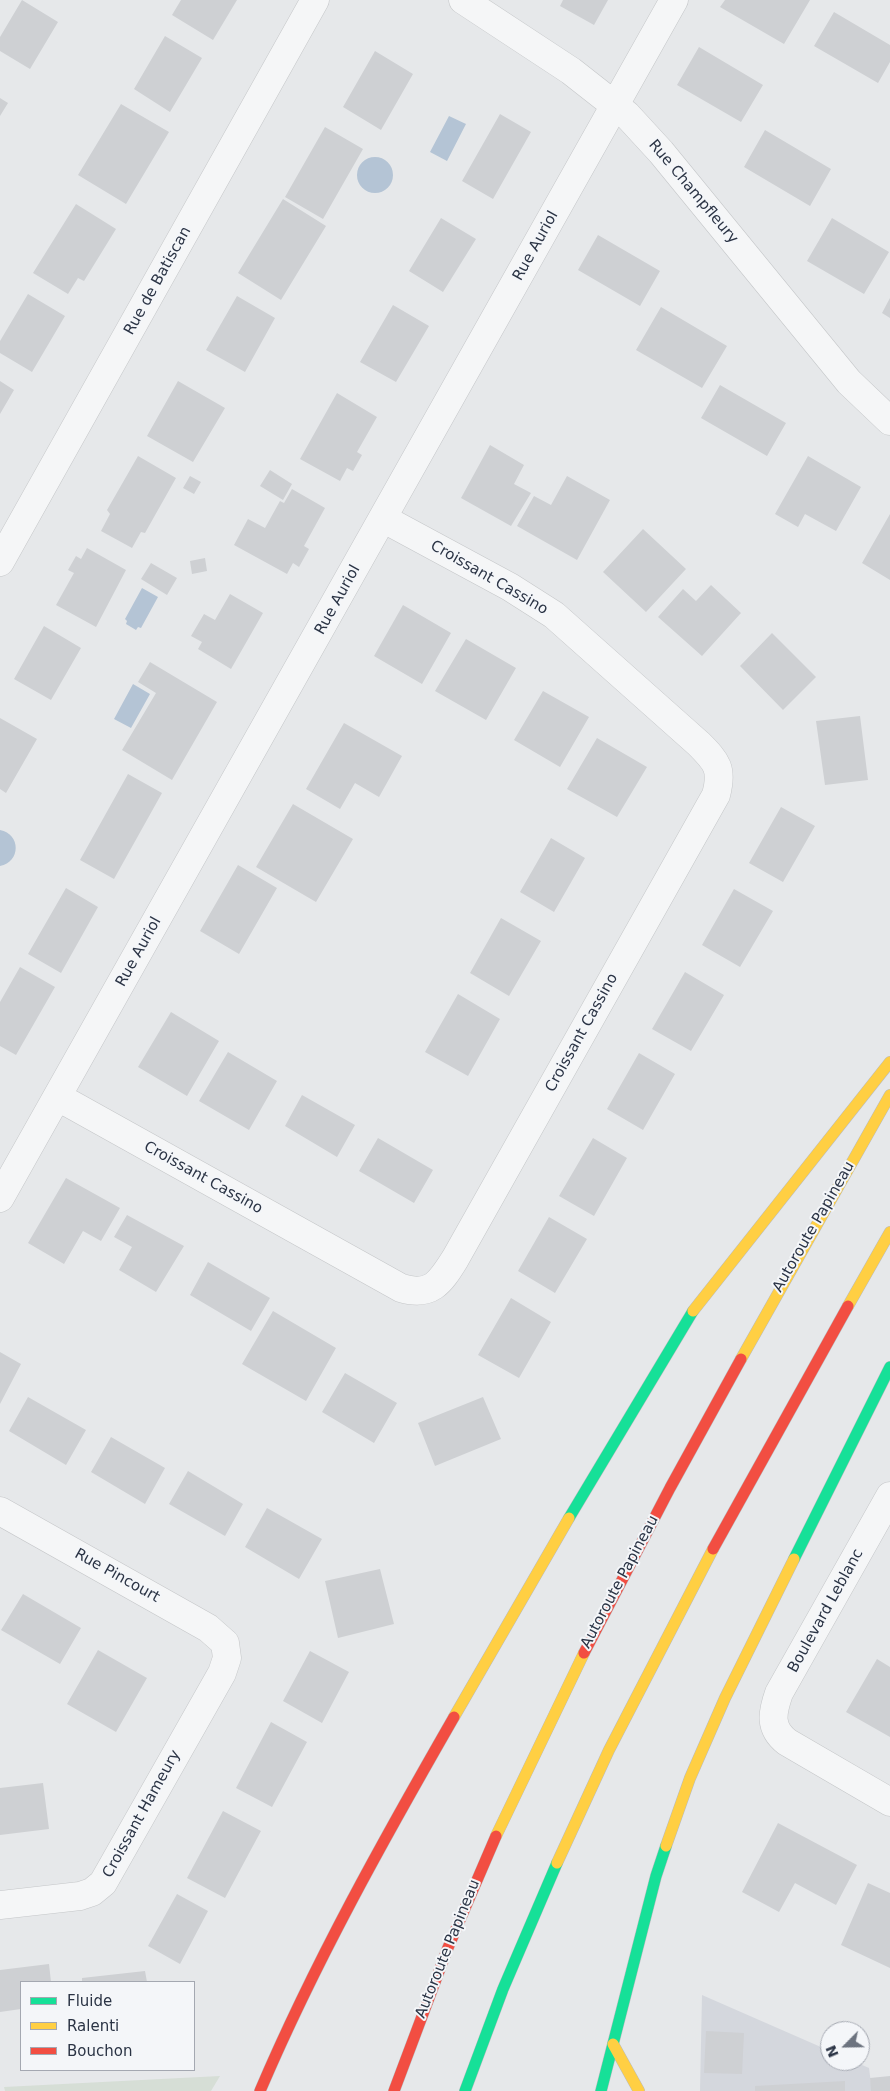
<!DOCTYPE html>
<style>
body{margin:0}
#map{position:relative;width:890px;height:2091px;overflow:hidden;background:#e6e8ea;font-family:"DejaVu Sans",sans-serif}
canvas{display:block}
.legend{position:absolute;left:20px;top:1981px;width:175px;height:90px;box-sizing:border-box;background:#f4f6f9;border:1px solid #a4a8b1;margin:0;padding:6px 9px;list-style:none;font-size:15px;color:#2b3445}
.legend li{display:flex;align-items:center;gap:10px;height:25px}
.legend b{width:25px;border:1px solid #a4a8b1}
.north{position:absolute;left:820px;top:2021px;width:50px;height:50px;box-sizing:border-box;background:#f4f6f9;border:1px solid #a4a8b1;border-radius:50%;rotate:247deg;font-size:14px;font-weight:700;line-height:20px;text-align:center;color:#2b3445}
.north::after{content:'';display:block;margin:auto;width:18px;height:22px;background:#6c737f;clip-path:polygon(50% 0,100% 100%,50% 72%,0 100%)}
</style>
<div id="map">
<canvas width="890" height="2091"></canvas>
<ul class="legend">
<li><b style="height:6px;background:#16e098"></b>Fluide</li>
<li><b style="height:6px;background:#ffcf43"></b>Ralenti</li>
<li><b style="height:6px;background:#f24e42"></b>Bouchon</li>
</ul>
<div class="north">N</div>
</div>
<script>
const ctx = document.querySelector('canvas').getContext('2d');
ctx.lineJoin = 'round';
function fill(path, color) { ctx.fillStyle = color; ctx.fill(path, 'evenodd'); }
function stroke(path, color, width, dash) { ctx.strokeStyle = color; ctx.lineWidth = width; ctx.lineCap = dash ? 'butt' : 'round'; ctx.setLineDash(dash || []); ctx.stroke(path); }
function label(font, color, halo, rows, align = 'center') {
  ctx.font = font + ' "DejaVu Sans",sans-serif'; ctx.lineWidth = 4; ctx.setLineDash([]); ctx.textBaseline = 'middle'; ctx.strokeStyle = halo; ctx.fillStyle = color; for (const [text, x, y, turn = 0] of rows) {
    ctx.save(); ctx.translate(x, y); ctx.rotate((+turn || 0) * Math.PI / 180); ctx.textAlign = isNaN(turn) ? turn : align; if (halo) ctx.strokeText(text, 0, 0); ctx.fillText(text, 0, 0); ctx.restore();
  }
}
fill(new Path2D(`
 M702,1995L830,2051V2061H853L869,2068L872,2091H700Z`), '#d4d7dd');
fill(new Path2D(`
 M220,2076L211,2091H5L4,2087Z`), '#d6ded6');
fill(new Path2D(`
 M449,116L466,124L447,161L430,152Z
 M357 175a18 18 0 1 1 36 0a18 18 0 1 1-36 0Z
 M142,588L158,597L141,628L138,627L136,630L126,624L127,621L125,619Z
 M133,684L150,694L131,728L114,719Z
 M0,830C21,834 21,862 0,866Z`), '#b4c4d5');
fill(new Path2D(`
 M22,0L58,22L30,69L0,51V37Z
 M181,0H237L213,40L172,15Z
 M563,0H608L594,25L560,6Z
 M725,0H810L784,44L720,7Z
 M834,12L890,45V62L878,83L814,46Z
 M165,36L202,58L170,112L134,89Z
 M699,47L763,85L741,122L677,85Z
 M375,51L413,74L381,130L343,107Z
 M0,98L8,103L0,116Z
 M121,104L169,132L126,204L78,175Z
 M500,114L531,132L493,199L462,181Z
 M325,127L363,149L323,219L285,197Z
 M765,130L831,169L810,206L744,167Z
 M283,199L326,226L281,300L238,273Z
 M76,204L116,229L84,281L78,278L68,294L33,273Z
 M441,218L476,239L443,292L409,271Z
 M832,218L889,252L864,294L807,261Z
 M598,235L660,271L640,306L578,270Z
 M28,294L65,316L32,372L0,353V341Z
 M237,296L275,318L245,372L206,350Z
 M890,298V318L882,313Z
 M393,305L429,326L396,382L360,362Z
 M661,307L727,346L702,388L636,350Z
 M0,381L14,390L0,414Z
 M178,381L225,408L193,462L147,436Z
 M720,385L786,423L767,456L701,418Z
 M337,393L377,417L357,452L362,455L353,471L347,468L340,481L300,459Z
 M490,445L524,465L514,484L531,493L511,526L461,498Z
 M138,456L176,478L145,533L141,532L132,548L101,531L110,514L107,510Z
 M808,456L861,487L836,531L805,514L798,527L775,514Z
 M270,470L292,484L283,500L260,486Z
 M190,476L201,482L194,494L183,488Z
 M567,476L610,500L577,560L517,526L534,496L551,505Z
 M292,489L325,508L304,546L309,549L299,567L293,563L287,574L234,545L248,519L265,528L280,501L284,503Z
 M890,514V580L862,563Z
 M643,529L686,569L646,612L603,572Z
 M87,548L126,570L96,627L56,605L74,573L68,570L76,556L81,559Z
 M205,558L207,571L192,574L190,561Z
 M151,563L177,578L167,595L141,579Z
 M711,585L741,613L702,656L658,617L683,589L696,601Z
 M230,594L263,613L231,669L198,649L202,642L191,636L204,614L215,620Z
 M403,605L451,633L422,684L374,656Z
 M44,626L81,648L51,700L14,679Z
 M772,633L816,677L783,710L740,666Z
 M466,639L516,668L486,720L435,691Z
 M150,662L217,702L172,780L122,750L156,693L138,682Z
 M543,691L589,717L560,767L514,740Z
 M860,716L868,780L825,785L816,721Z
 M0,718L37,739L6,793L0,789Z
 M344,723L402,756L379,797L355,783L340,809L306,789Z
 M597,738L647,767L617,817L567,789Z
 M128,774L162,793L114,879L80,860Z
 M293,804L353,839L316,902L256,867Z
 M781,807L815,826L783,882L749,863Z
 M551,838L585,858L554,912L520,892Z
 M238,865L277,888L239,954L200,931Z
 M66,888L98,907L61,973L28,954Z
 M734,889L773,911L740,967L702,945Z
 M501,918L541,941L509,996L470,973Z
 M20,967L55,987L16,1055L0,1046V1002Z
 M685,972L724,995L691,1051L652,1029Z
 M458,994L500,1019L468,1076L425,1052Z
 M171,1012L219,1041L187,1096L138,1067Z
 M228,1052L277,1081L249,1130L199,1101Z
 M639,1053L675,1074L643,1130L607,1109Z
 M302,1095L355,1125L337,1157L285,1126Z
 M378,1138L433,1170L414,1203L359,1171Z
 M593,1138L627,1158L594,1216L559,1196Z
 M66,1178L120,1208L101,1241L83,1231L64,1264L28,1243Z
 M127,1215L184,1246L156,1292L119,1270L132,1247L114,1237Z
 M549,1217L587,1239L555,1293L518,1271Z
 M208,1262L270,1298L251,1331L190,1295Z
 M511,1298L551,1322L519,1378L478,1355Z
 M273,1311L336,1348L306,1401L242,1364Z
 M0,1352L21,1364L0,1404Z
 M345,1373L397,1403L374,1443L322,1412Z
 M28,1397L86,1430L66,1465L9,1431Z
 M483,1397L501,1439L435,1466L418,1423Z
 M111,1437L165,1468L145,1504L91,1472Z
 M188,1471L243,1504L225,1536L169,1504Z
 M267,1508L322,1539L299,1579L245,1547Z
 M380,1569L394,1624L338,1638L325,1581Z
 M23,1594L81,1628L60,1664L1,1630Z
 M98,1650L147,1678L116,1732L67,1704Z
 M310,1651L349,1672L322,1723L283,1701Z
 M877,1659L890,1667V1737L846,1712Z
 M271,1722L307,1742L272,1807L236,1788Z
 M43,1783L49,1829L0,1835V1788Z
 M223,1811L261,1831L225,1898L187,1878Z
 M778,1823L857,1865L836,1905L795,1883L779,1912L742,1892Z
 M868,1883L890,1893V1968L841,1945Z
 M177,1894L208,1911L180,1964L148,1946Z
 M49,1964L51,1982H21V2009L0,2012V1970Z
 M145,1971L147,1982H82V1978Z
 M706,2031L744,2033L742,2074L704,2073Z
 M890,2076V2091H871L870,2078Z
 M845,2081V2091H755V2086Z`), '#ced0d3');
const street = new Path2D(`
 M463,0L571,71L627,115L661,152L849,382L890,421
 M0,562L315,0
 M58,1097L401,1288C431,1297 440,1283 455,1259L716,795C723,769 717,762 699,744L554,615L510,587L384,519
 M0,1198L674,0
 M890,1496L779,1693C772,1713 769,1728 787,1742L890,1802
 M0,1511L208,1628L225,1643L227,1658L222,1673L103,1883L92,1892L80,1896L0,1905`);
const fast = new Path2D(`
 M569,1518L693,1311
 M794,1559L890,1367
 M465,2091L503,1989L557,1863
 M601,2091L656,1876L666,1846`);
const slow = new Path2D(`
 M848,1306L890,1232
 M693,1311L890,1062
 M741,1359L890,1095
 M454,1717L569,1518
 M496,1836L584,1653
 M666,1846L690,1778L725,1698L794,1559
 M557,1863L609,1750L713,1549
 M613,2044L639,2091`);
const jam = new Path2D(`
 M713,1549L848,1306
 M584,1653L670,1488L741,1359
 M260,2091C315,1962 384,1839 454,1717
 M394,2091L447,1950L496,1836`);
stroke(street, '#c4c6c8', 29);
stroke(fast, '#b8bbbf', 12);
stroke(slow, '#b8bbbf', 12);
stroke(jam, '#b8bbbf', 12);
stroke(street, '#f5f6f7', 28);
stroke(fast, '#16e098', 11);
stroke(slow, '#ffcf43', 11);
stroke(jam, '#f24e42', 11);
label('15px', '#2b3445', '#f4f6f9', [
 ["Rue Champfleury",693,192,50],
 ["Rue Auriol",536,246,-61],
 ["Rue de Batiscan",158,281,-61],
 ["Croissant Cassino",489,578,30],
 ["Rue Auriol",338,600,-61],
 ["Rue Auriol",139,952,-61],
 ["Croissant Cassino",582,1033,-61],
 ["Croissant Cassino",203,1178,29],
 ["Autoroute Papineau",814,1227,-60],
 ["Rue Pincourt",117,1576,29],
 ["Autoroute Papineau",620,1582,-62],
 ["Boulevard Leblanc",826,1611,-61],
 ["Croissant Hameury",142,1814,-61],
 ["Autoroute Papineau",448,1949,-68]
]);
</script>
